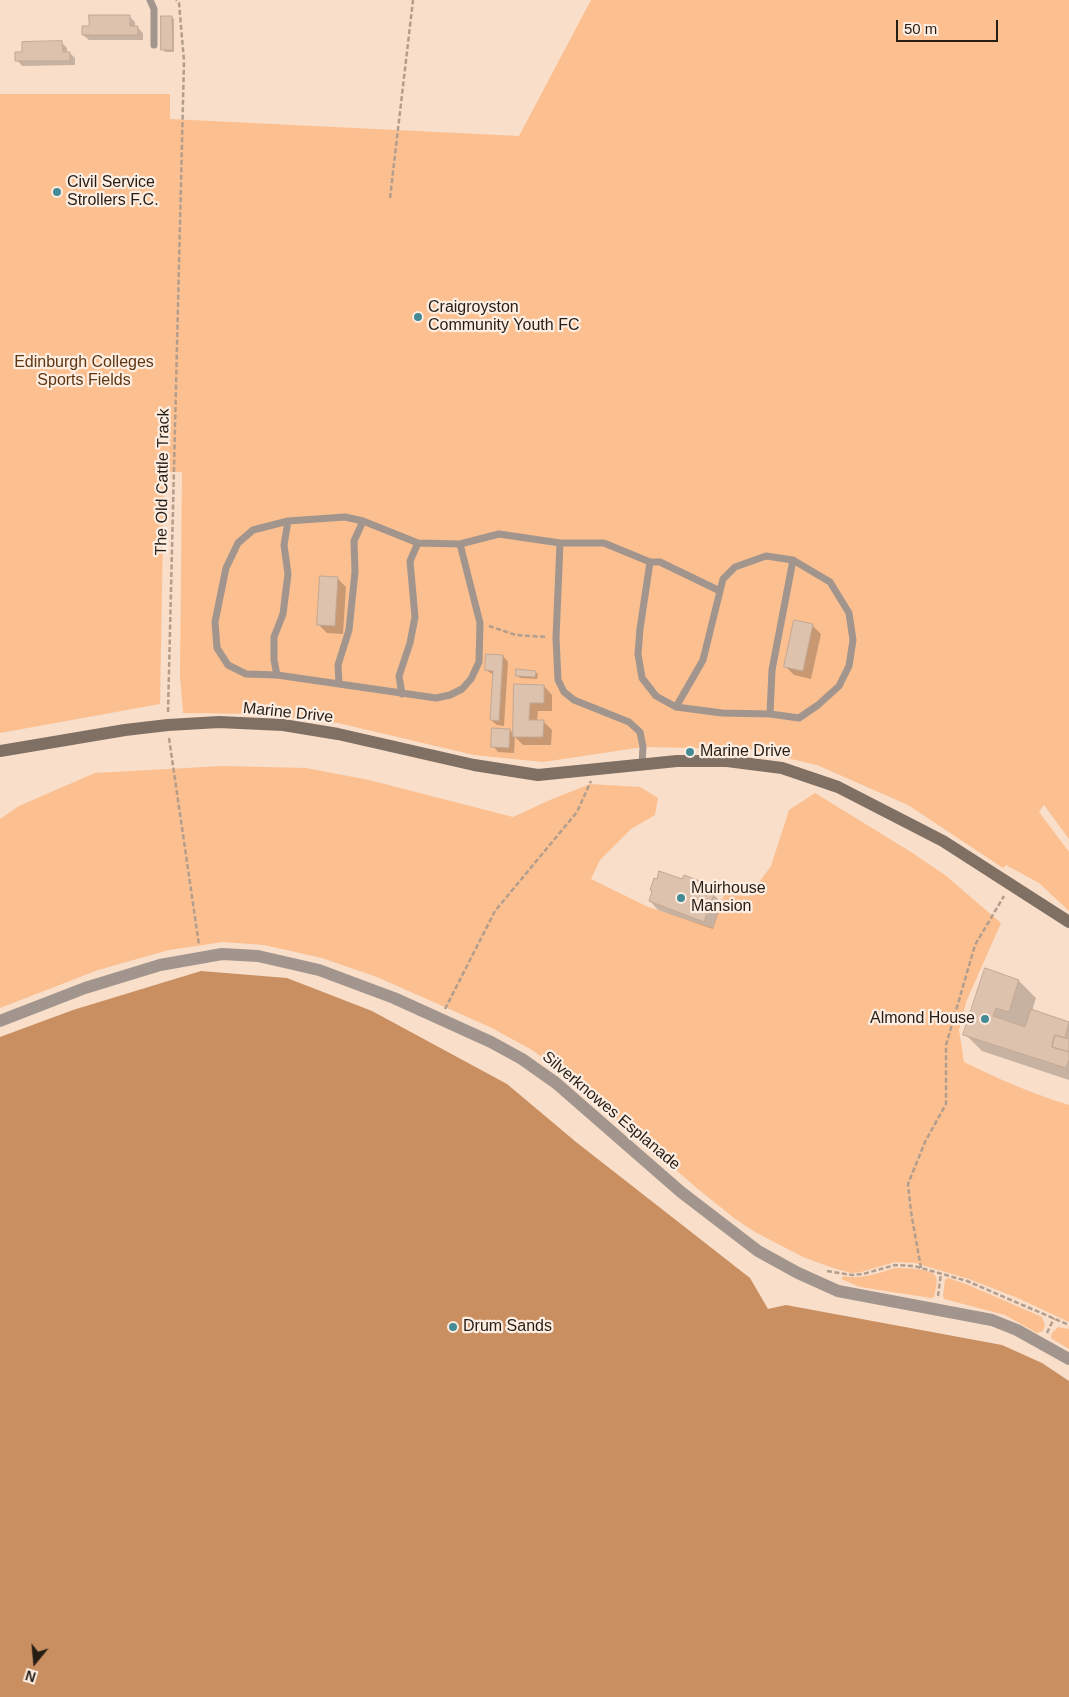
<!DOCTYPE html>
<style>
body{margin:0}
#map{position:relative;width:1069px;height:1697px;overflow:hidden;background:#f9dec9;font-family:Helvetica,sans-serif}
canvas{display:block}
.north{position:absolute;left:10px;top:1637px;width:50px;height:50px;-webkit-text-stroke:4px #feede1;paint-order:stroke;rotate:197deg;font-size:14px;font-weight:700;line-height:20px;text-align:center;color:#261d15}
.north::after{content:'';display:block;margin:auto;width:18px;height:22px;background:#261d15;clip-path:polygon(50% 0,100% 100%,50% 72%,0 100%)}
.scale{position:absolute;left:896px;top:20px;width:102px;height:22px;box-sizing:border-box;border:2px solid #261d15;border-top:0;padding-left:6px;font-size:15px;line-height:18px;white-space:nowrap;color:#261d15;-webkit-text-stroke:4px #feede1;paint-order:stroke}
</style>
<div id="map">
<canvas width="1069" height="1697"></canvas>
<div class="north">N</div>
<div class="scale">50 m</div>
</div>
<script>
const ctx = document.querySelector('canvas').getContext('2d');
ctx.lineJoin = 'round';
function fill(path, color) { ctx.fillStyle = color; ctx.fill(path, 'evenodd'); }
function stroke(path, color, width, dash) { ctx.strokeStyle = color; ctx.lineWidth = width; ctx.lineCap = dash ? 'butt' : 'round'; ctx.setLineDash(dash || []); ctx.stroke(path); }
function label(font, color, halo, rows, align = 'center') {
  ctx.font = font + ' Helvetica,sans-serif'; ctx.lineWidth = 4.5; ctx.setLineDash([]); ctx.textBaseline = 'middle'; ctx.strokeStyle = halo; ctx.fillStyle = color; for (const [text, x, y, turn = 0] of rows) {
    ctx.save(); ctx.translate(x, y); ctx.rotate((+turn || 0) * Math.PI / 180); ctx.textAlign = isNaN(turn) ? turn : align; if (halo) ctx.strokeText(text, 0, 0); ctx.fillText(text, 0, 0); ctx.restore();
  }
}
fill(new Path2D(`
 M591,0H1069V839L1044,805L1039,812L1069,852V911L1039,883L1006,865L1003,868L908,805L817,765L749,749L643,747L543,762L474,755L338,723L262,714L183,713L180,676L182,472H164L160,704L0,733V94H170V119L519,136Z
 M222,766L306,768L369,780L513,817L550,800L590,784L640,787L658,798L655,815L631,829L600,860L591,879L648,907L713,928L724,895L749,896L771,866L789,810L815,793L911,852L945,875L1001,923L966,1002L959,1030L964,1062C998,1079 1033,1094 1069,1105V1322L1020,1299L969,1279L915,1263L895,1262L861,1272L851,1273L830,1267L803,1257L755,1232L734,1218L698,1189L560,1070L532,1050L490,1027L377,977L322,958L264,945L223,942L169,950L98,970L0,1008V819L19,806L95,773Z
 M895,1268C904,1268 933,1268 936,1277C938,1283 935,1291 934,1297L931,1298L860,1287L841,1279L844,1276C862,1280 878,1273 895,1268Z
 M948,1278L966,1284L1042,1317L1045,1325L1043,1331L1037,1333L1005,1315L944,1299L943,1296L945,1280Z
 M1058,1327L1069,1329V1349L1051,1338L1052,1333Z`), '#fbbf90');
fill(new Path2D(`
 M201,971L287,978L372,1011L507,1084L576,1142L750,1278L768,1309L786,1305L1002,1345L1042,1363L1069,1381V1697H0V1037L73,1010Z`), '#c98f61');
fill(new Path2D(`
 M129,16L135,22V27H137L143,33V40H89L83,35Z
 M172,17L174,19V52H165L163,50Z
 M62,43L67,48V53H70L75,58V65L22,66L17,60L23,53Z
 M337,578L346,587L343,634L327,633L319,625Z
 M812,625L821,634L811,679L794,675L786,667Z
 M503,656L508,662L504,726L497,725L491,720L494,675L486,670Z
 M535,672L538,674L537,679L520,678L517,675Z
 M516,686H544L552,695V711H538L537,721H543L552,730L551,745H523L515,737L514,753L498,752L493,746L510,730L515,736Z
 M683,881L702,883L710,891L709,893L714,895L722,903L713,929L658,910L650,901Z
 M1019,981L1036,998L1032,1011L1069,1023V1080L982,1051L965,1034Z`), '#0003');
const building = new Path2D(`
 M89,15H130V26H138V35H82V26H89Z
 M161,16H172L173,50H161Z
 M62,41L63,52H70V61H15V52H22V42Z
 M320,576L338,577L335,626L317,625Z
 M794,620L813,624L803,671L784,667Z
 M486,654L503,655L499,721L490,720L493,671L485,670Z
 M516,669L536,671L535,677L516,676Z
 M514,684L544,685V703H530L529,720H544L543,737H513Z
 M492,728L510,729L509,748L491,747Z
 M659,871L682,879L684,875L702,882L700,889L714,894L704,922L649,901L652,891L650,890L654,878L657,879Z
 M985,968L1019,980L1009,1012L996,1008L993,1016L1025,1027L1031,1009L1069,1022L1065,1038L1055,1035L1052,1047L1069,1052V1060L1066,1068L963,1035Z
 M1055,1035L1069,1039V1052L1052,1047Z`);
fill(building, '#ddc2ae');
stroke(building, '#c2a894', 1);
stroke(new Path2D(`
 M390,198L413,0
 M489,626L516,635L547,637
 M168,712L184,61L179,3L176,0
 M169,738L199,945
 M445,1009L495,911L577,812L591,781
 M921,1268L911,1212L908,1184L925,1142L946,1104V1045L975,945L1004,896
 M827,1271L852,1275L863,1274L895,1265L914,1266L967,1281L1069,1325
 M938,1296L941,1273
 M1047,1333L1054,1318`), '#b39e8d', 2.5, [5, 2.5]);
stroke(new Path2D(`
 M150,0L154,9V45
 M560,543L556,638L558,680L564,692L574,700L629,722L640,732L643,747L642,764
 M460,544L480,623L479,662L471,679L462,689L450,695L436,698L277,675L246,674L228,665L217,648L215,622L226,568L238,543L253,530L288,521L345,517L363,521L418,543L460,544L499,534L560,543H604L650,562H660L720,591L723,579L735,567L766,556L793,560L830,582L849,613L853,640L849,666L839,686L818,705L799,718L770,714L722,713L676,707L656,696L642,678L638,654L640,629L650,562
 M277,675L274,660V637L283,614L288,574L284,545L288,521
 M339,683L338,665L349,630L355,572L354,541L363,521
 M402,694L399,676L410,643L415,617L410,561L418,543
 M676,707L703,660L720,591
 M770,714L772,670L793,560`), '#a1958d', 7);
stroke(new Path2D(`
 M0,1021L85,988L160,965L222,954L258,956L319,970L394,998L491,1042L522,1059L556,1083L681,1192L758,1251L798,1273L838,1291L992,1320L1017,1330L1069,1359`), '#a1958d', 12);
stroke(new Path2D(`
 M0,751L125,730L168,725L219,722L283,725L338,734L474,765L538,775L677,761H727L782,768L838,787L943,841L1069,922`), '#807064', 12);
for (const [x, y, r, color] of [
 [57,192,5,"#458b96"],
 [418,317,5,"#458b96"],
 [690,752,5,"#458b96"],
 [681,898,5,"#458b96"],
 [985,1019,5,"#458b96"],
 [453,1327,5,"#458b96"]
]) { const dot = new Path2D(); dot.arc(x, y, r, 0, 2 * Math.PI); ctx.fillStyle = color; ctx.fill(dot); stroke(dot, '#feede1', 2); }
label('16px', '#261d15', '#feede1', [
 ["Civil Service",67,183],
 ["Strollers F.C.",67,201],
 ["Craigroyston",428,308],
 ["Community Youth FC",428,326],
 ["Marine Drive",700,752],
 ["Muirhouse",691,889],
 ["Mansion",691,907],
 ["Almond House",975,1019,"right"],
 ["Drum Sands",463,1327]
], 'left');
label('16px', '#5e3713', '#feede1', [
 ["Edinburgh Colleges",84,363],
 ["Sports Fields",84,381]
]);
label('16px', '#261d15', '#feede1', [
 ["The Old Cattle Track",163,482,-89],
 ["Marine Drive",288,713,6],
 ["Silverknowes Esplanade",611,1111,40]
]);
</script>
